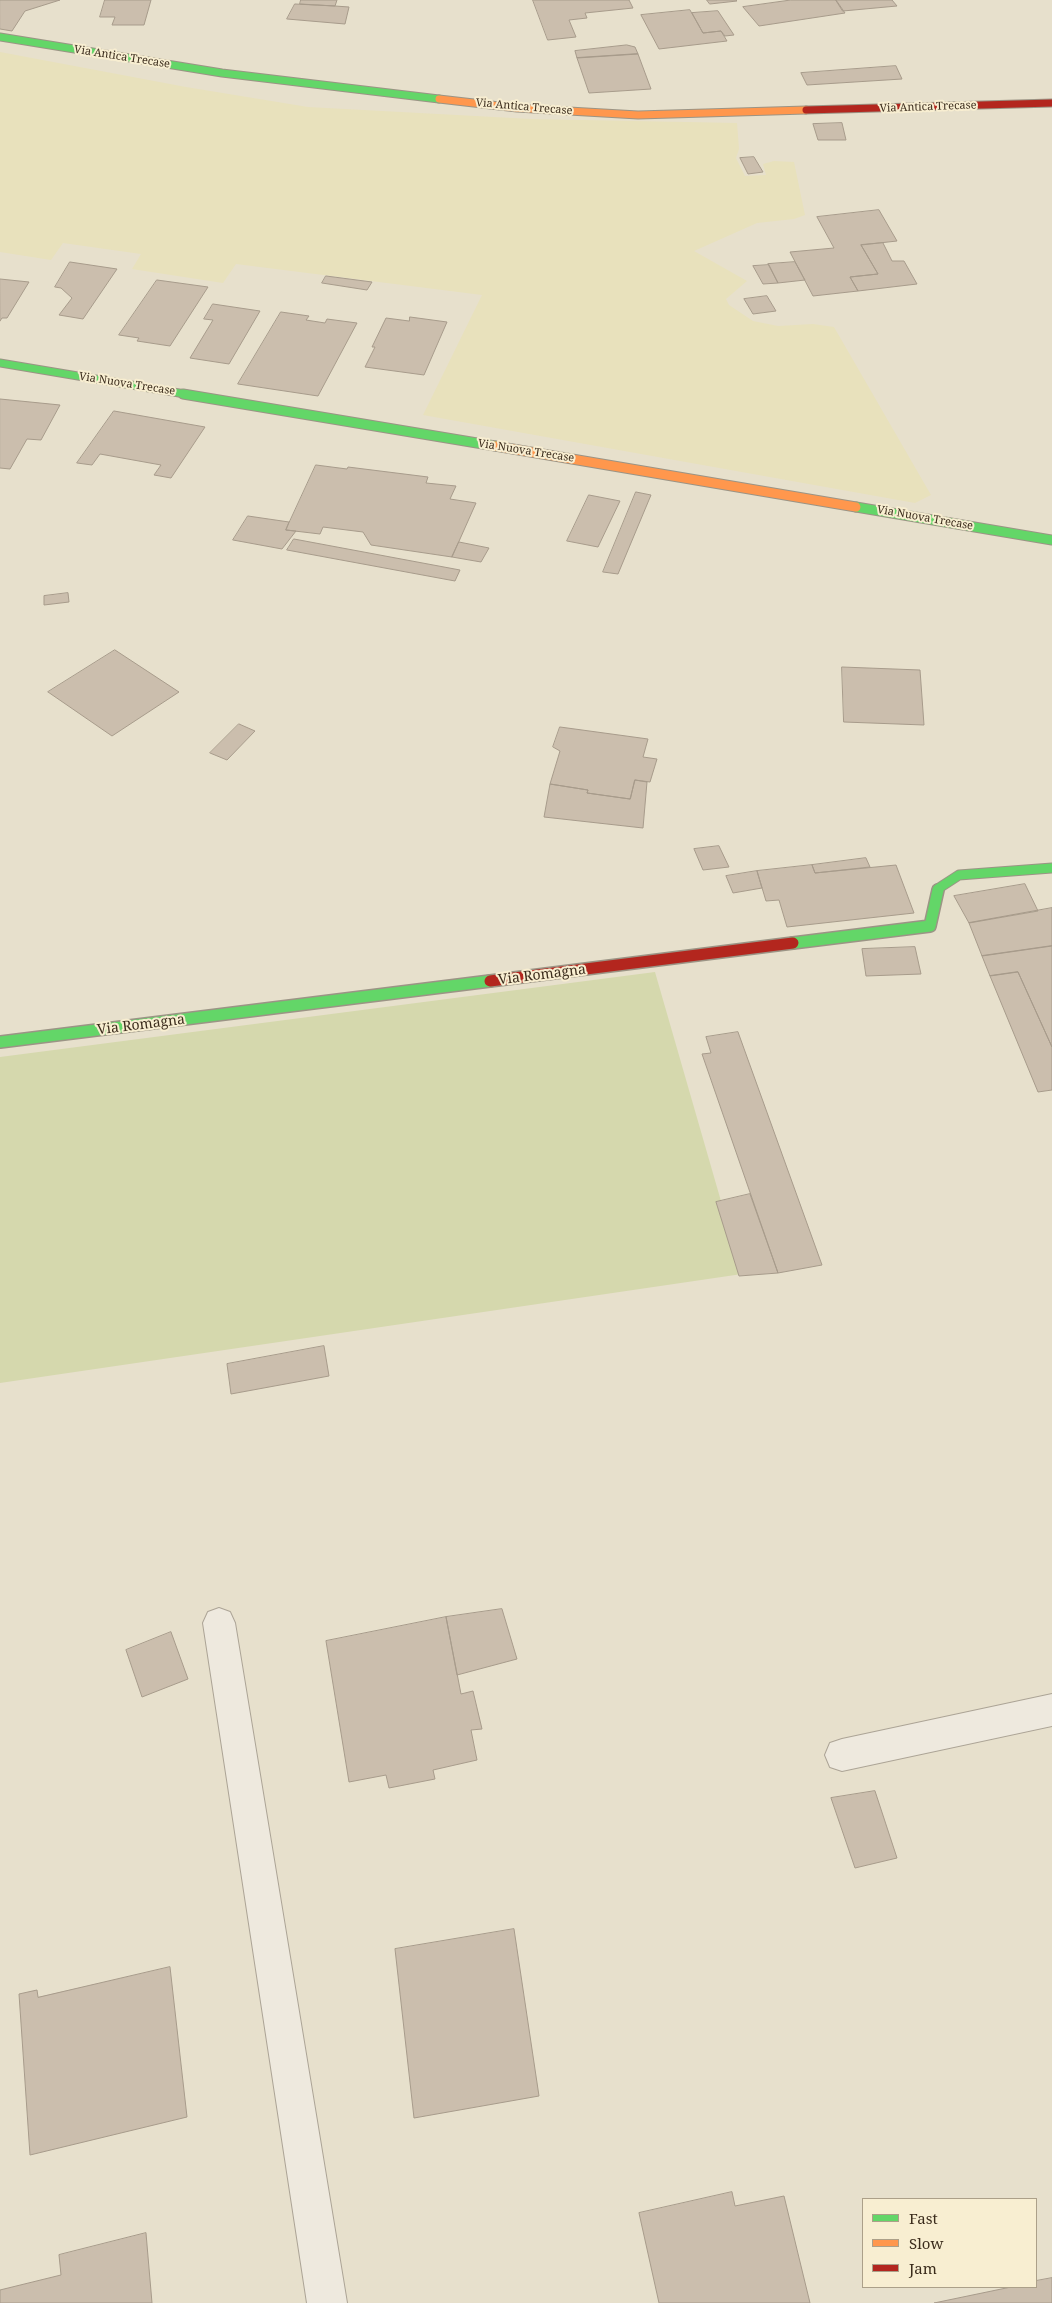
<!DOCTYPE html>
<style>
body{margin:0}
#map{position:relative;width:1052px;height:2303px;overflow:hidden;background:#e7e0cc;font-family:"Noto Serif",serif}
canvas{display:block}
.legend{position:absolute;left:862px;top:2198px;width:175px;height:90px;box-sizing:border-box;background:#f8eed1;border:1px solid #aca089;margin:0;padding:6px 9px;list-style:none;font-size:15px;color:#3b2c1c}
.legend li{display:flex;align-items:center;gap:10px;height:25px}
.legend b{width:25px;border:1px solid #aca089}
</style>
<div id="map">
<canvas width="1052" height="2303"></canvas>
<ul class="legend">
<li><b style="height:6px;background:#63d668"></b>Fast</li>
<li><b style="height:6px;background:#ff974d"></b>Slow</li>
<li><b style="height:6px;background:#b3261e"></b>Jam</li>
</ul>
</div>
<script>
const ctx = document.querySelector('canvas').getContext('2d');
ctx.lineJoin = 'round';
function fill(path, color) { ctx.fillStyle = color; ctx.fill(path, 'evenodd'); }
function stroke(path, color, width, dash) { ctx.strokeStyle = color; ctx.lineWidth = width; ctx.lineCap = dash ? 'butt' : 'round'; ctx.setLineDash(dash || []); ctx.stroke(path); }
function label(font, color, halo, rows, align = 'center') {
  ctx.font = font + ' "Noto Serif",serif'; ctx.lineWidth = 4; ctx.setLineDash([]); ctx.textBaseline = 'middle'; ctx.strokeStyle = halo; ctx.fillStyle = color; for (const [text, x, y, turn = 0] of rows) {
    ctx.save(); ctx.translate(x, y); ctx.rotate((+turn || 0) * Math.PI / 180); ctx.textAlign = isNaN(turn) ? turn : align; if (halo) ctx.strokeText(text, 0, 0); ctx.fillText(text, 0, 0); ctx.restore();
  }
}
fill(new Path2D(`
 M0,52L186,87L308,107L531,119L737,123L739,149L736,158L745,176L766,175L763,164L774,161L794,162L805,215L794,219L757,223L694,251L747,281L726,299L729,305L753,321L778,326L813,324L834,327L931,495L915,503L423,415L482,295L236,264L223,283L132,269L141,254L63,243L51,260L0,252Z`), '#e8e1bc');
fill(new Path2D(`
 M655,972L742,1274L0,1383V1057Z`), '#d5d8ad');
const building = new Path2D(`
 M0,0H60L25,11L12,31L0,29Z
 M105,0H151L144,25H112L115,17H100Z
 M301,0H337L335,6L300,4Z
 M533,0H629L633,8L585,13L587,18L569,20L576,37L548,40Z
 M707,0H736L737,1L710,4Z
 M791,0H836L845,13L759,26L743,7Z
 M836,0H892L897,6L843,11Z
 M295,4L335,6L349,7L345,24L287,19Z
 M690,10L703,33L721,31L727,41L659,49L641,15Z
 M718,11L734,35L725,36L721,31L703,33L692,13Z
 M627,45L635,47L638,54L577,58L575,51Z
 M638,54L651,89L589,93L577,58Z
 M896,66L902,79L807,85L801,73Z
 M842,123L846,140H818L813,124Z
 M754,157L763,172L748,174L740,158Z
 M879,210L897,241L861,245L878,274L850,277L858,291L813,296L790,252L834,248L817,217Z
 M883,243L892,261H904L917,284L858,291L850,277L878,274L861,245Z
 M70,262L117,269L83,319L59,315L72,298L61,288L55,287Z
 M795,262L805,280L778,283L768,264Z
 M769,265L778,283L763,284L753,266Z
 M326,276L372,282L367,290L322,283Z
 M0,279L29,282L7,318H2L0,321Z
 M157,280L208,287L170,346L137,341L139,338L119,335Z
 M767,296L776,311L753,314L744,299Z
 M213,304L260,311L229,364L190,358L213,320L204,319Z
 M281,312L309,316L306,320L325,323L327,319L357,323L318,396L238,384Z
 M410,317L447,322L424,375L365,367L375,347H372L386,318L409,321Z
 M0,399L60,405L41,440L27,439L10,469L0,468Z
 M114,411L205,427L171,478L154,475L161,465L100,454L92,465L77,463Z
 M316,465L347,469L348,467L428,477L426,483L456,486L450,499L476,503L452,557L371,545L363,532L323,527L320,534L286,530Z
 M636,492L651,495L618,574L603,572Z
 M589,495L620,501L598,547L567,541Z
 M248,516L289,522L286,530L296,531L282,549L233,540Z
 M294,539L460,570L455,581L287,550Z
 M459,542L489,548L481,562L452,557Z
 M68,593L69,602L44,605V596Z
 M115,650L179,692L112,736L48,692Z
 M842,667L920,670L924,725L844,722Z
 M239,724L255,731L227,760L210,753Z
 M560,727L648,739L643,757L657,759L650,782L635,780L630,799L587,793L588,790L550,784L560,751L553,747Z
 M635,780L647,782L643,828L544,817L550,784L588,790L587,793L630,799Z
 M719,846L729,867L703,870L694,849Z
 M866,858L870,867L815,873L812,865Z
 M812,865L815,873L896,865L914,913L787,927L779,900L766,901L757,871Z
 M757,871L762,888L733,893L726,876Z
 M1025,884L1038,911L969,923L954,896Z
 M1052,908V946L982,956L969,923Z
 M1052,946V1047L1018,972L990,976L982,956Z
 M915,947L921,974L866,976L862,949Z
 M1018,972L1052,1047V1090L1038,1092L990,976Z
 M738,1032L822,1265L778,1273L702,1054L711,1053L706,1037Z
 M750,1194L778,1273L739,1276L716,1202Z
 M324,1346L329,1376L231,1394L227,1364Z
 M502,1609L517,1659L457,1675L446,1617Z
 M446,1617L461,1694L473,1691L482,1729L471,1730L477,1760L433,1770L435,1779L389,1788L386,1775L349,1782L326,1641Z
 M171,1632L188,1679L142,1697L126,1650Z
 M875,1791L897,1858L855,1868L831,1798Z
 M514,1929L539,2096L414,2118L395,1949Z
 M170,1967L187,2117L30,2155L19,1994L37,1990L38,1997Z
 M732,2192L735,2206L784,2196L810,2303H659L639,2213Z
 M146,2233L152,2303H0V2290L61,2275L59,2255Z
 M1052,2278V2303H934L1011,2287H1036V2281Z`);
fill(building, '#cbbead');
stroke(building, '#a79b8b', 1);
const street = new Path2D(`
 M219,1608L230,1612L235,1623L347,2303H307L203,1623L208,1612Z
 M1052,1694V1726L842,1771L830,1767L825,1755L830,1743L842,1739Z`);
const fastFar2 = new Path2D(`
 M0,37L222,73L439,99
 M0,363L191,395`);
const fastFar1 = new Path2D(`
 M183,394L495,446
 M856,507L1052,540
 M938,891L939,888L959,875L1052,868`);
const fast = new Path2D(`
 M793,943L930,926L938,890
 M0,1042L490,981`);
const slowFar1 = new Path2D(`
 M439,99L517,108L638,115L806,110`);
const slow = new Path2D(`
 M495,446L856,507`);
const jamFar1 = new Path2D(`
 M806,110L1052,103`);
const jam = new Path2D(`
 M490,981L793,943`);
stroke(street, '#aca496', 2);
stroke(fastFar2, '#9b9485', 9);
stroke(fastFar1, '#9b9485', 11);
stroke(fast, '#9b9485', 14);
stroke(slowFar1, '#9b9485', 9);
stroke(slow, '#9b9485', 11);
stroke(jamFar1, '#9b9485', 9);
stroke(jam, '#9b9485', 14);
fill(street, '#eee9de');
stroke(fastFar2, '#63d668', 7);
stroke(fastFar1, '#63d668', 9);
stroke(fast, '#63d668', 11);
stroke(slowFar1, '#ff974d', 7);
stroke(slow, '#ff974d', 9);
stroke(jamFar1, '#b3261e', 7);
stroke(jam, '#b3261e', 11);
label('11px', '#3b2c1c', '#f8eed1', [
 ["Via Antica Trecase",122,57,9],
 ["Via Antica Trecase",524,107,5],
 ["Via Antica Trecase",928,107,-2],
 ["Via Nuova Trecase",127,384,9],
 ["Via Nuova Trecase",526,451,9],
 ["Via Nuova Trecase",925,518,10]
]);
label('14px', '#3b2c1c', '#f8eed1', [
 ["Via Romagna",542,975,-7],
 ["Via Romagna",141,1025,-7]
]);
</script>
